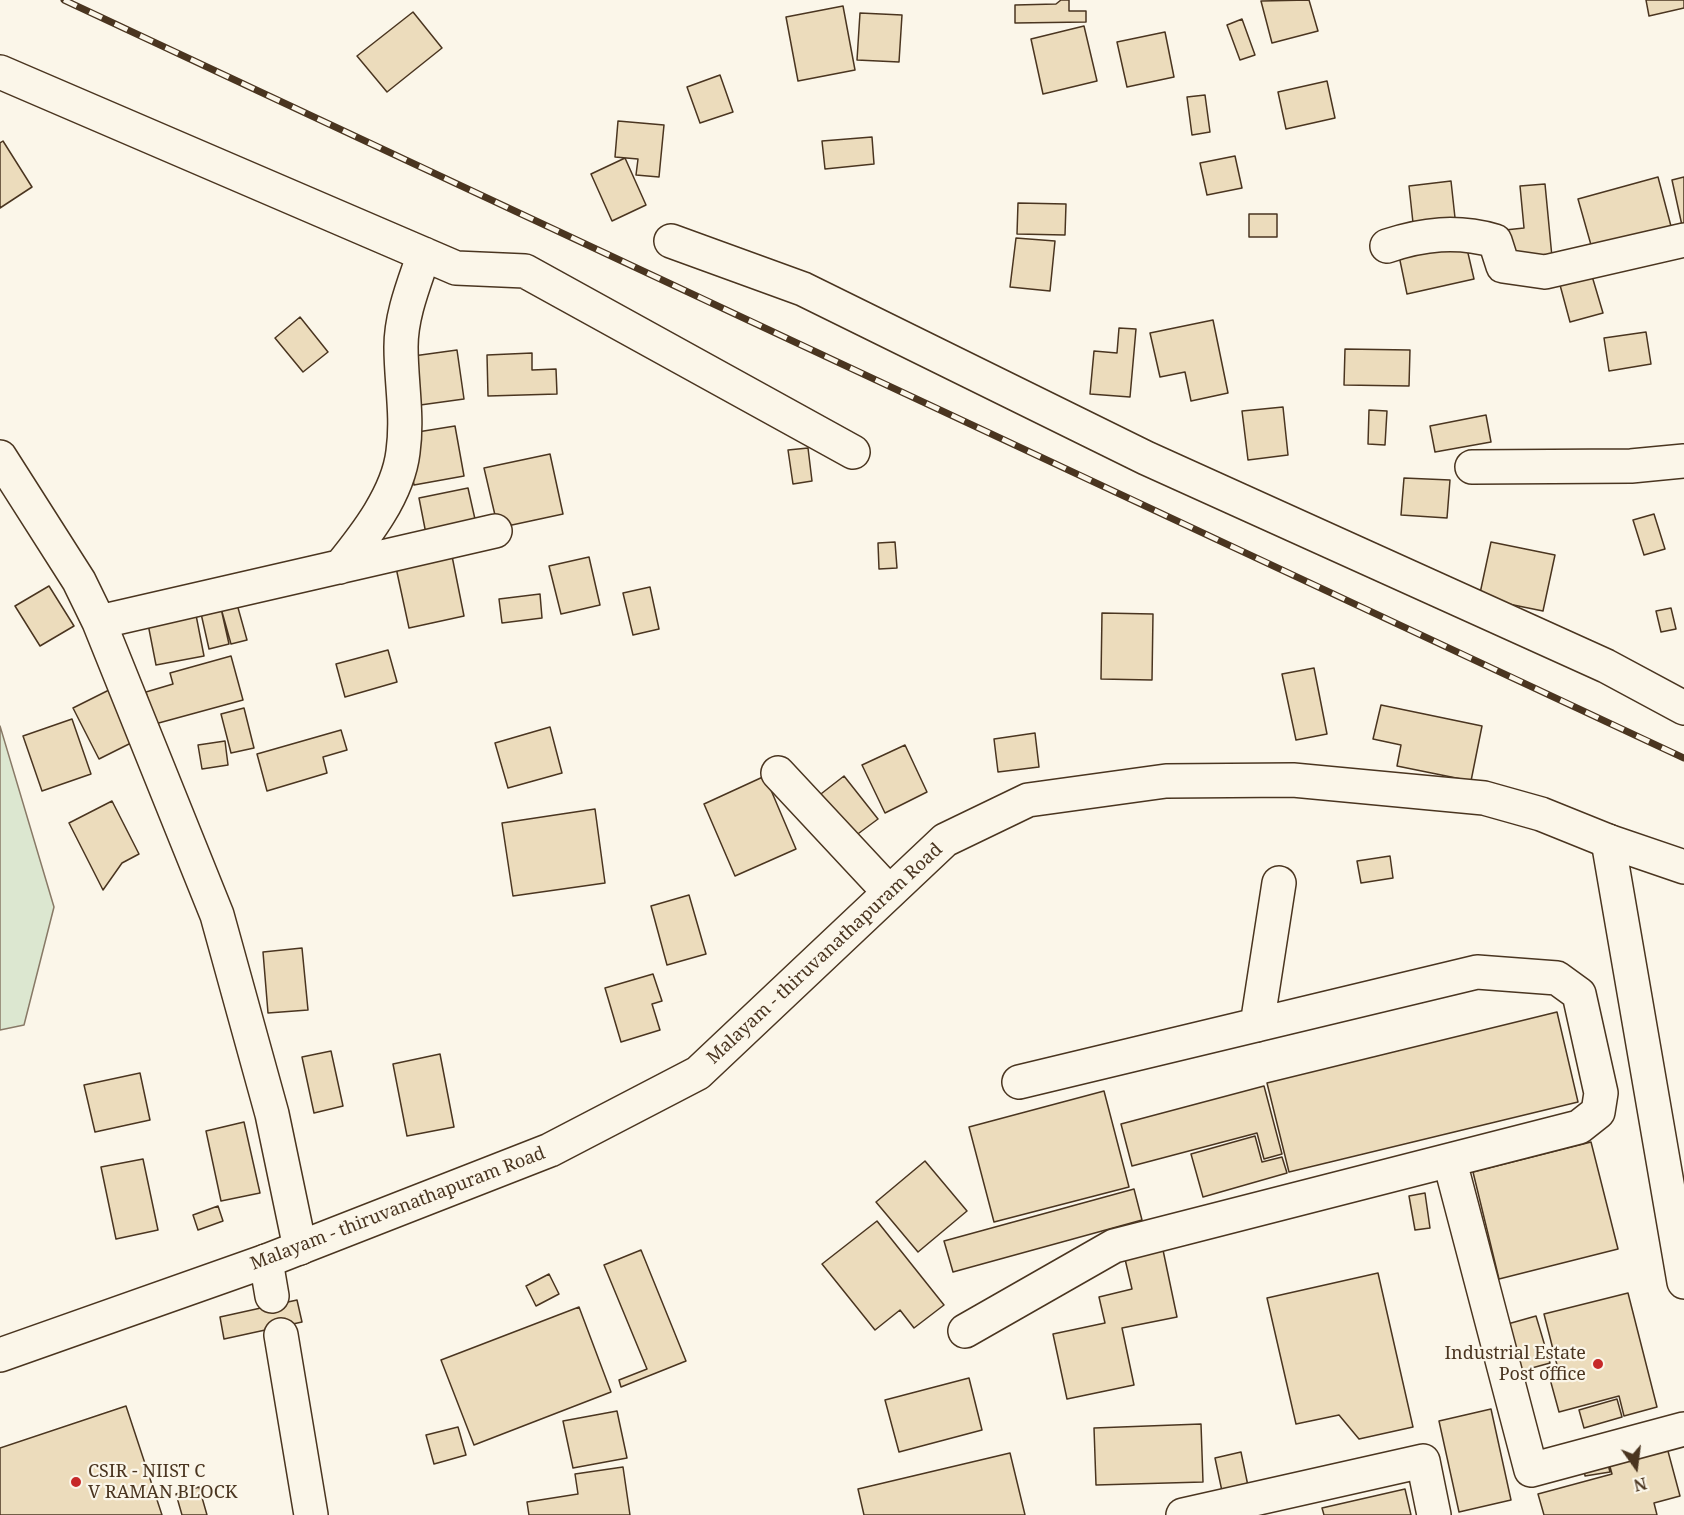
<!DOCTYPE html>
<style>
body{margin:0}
#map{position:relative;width:1684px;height:1515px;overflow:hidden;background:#fbf6e9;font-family:"Noto Serif",serif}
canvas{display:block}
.north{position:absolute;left:1606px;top:1437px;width:60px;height:60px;-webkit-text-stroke:4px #fbf6e9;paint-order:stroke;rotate:166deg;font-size:16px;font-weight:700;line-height:24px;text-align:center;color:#4a3520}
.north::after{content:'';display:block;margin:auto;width:21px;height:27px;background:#4a3520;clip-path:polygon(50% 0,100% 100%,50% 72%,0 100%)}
</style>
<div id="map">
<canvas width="1684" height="1515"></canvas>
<div class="north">N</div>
</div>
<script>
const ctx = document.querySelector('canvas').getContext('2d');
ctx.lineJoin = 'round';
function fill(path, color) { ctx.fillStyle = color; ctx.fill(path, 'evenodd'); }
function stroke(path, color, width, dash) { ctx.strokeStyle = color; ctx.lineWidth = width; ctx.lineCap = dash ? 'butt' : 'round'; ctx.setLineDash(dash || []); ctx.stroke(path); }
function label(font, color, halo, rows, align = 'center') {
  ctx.font = font + ' "Noto Serif",serif'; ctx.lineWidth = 4.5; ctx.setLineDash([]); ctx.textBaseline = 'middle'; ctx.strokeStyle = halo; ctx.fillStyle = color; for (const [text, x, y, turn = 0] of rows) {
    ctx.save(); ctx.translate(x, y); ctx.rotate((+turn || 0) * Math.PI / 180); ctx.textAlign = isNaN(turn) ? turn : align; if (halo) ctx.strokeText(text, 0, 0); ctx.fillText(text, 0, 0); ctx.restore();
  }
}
const green = new Path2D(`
 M0,726L54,907L24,1025L0,1030Z`);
fill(green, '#dce7d0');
stroke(green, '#887966', 1.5);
const building = new Path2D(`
 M1061,0H1069V11H1086V22L1015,23V5L1056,4Z
 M1309,0L1318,31L1272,43L1261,1Z
 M1646,0H1684V8L1649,16Z
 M843,6L855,70L798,81L786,17Z
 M413,12L442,48L387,92L357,56Z
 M860,13L902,15L899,62L857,60Z
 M1242,19L1255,55L1240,60L1227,25Z
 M1084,26L1097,81L1043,94L1031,39Z
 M1165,32L1174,77L1127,87L1117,42Z
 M720,75L733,112L700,123L687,87Z
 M1327,81L1335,118L1286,129L1278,92Z
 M1205,95L1210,132L1192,135L1187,97Z
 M618,121L664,125L659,177L636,175L638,159L615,157Z
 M872,137L874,164L825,169L822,141Z
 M3,141L32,187L0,208V143Z
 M1235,156L1242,188L1207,195L1200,163Z
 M625,158L646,205L612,221L591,174Z
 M1658,177L1672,230L1593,252L1578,199Z
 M1684,177V230H1683L1672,180Z
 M1451,181L1456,227L1414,232L1409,186Z
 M1545,184L1552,257L1508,261L1505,230L1524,228L1520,186Z
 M1018,203L1066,204L1065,235L1017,234Z
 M1249,214H1277V237H1249Z
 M1464,236L1474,279L1407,294L1398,251Z
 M1016,238L1055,241L1050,291L1010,287Z
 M1592,276L1603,313L1570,322L1560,285Z
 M300,317L328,352L303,372L275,338Z
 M1213,320L1228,393L1191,401L1185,372L1160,377L1150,333Z
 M1119,328L1136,329L1130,397L1090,394L1094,351L1117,353Z
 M1646,332L1651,364L1609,371L1604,338Z
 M1345,349L1410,350L1409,386L1344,385Z
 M457,350L464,399L413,406L406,357Z
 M532,353V370L556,369L557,394L488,396L487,355Z
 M1283,407L1288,455L1248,460L1242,411Z
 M1369,410L1387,411L1385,445L1368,444Z
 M1486,415L1491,442L1435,452L1430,426Z
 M455,426L464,476L414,485L405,434Z
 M808,448L812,481L793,484L788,450Z
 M550,454L563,514L498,528L484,468Z
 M1404,478L1450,480L1447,518L1401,515Z
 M468,488L477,528L427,539L419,498Z
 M1654,514L1665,549L1644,555L1633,520Z
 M895,542L897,568L879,569L878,543Z
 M1491,542L1555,555L1543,611L1479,598Z
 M451,551L464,616L409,628L395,563Z
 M589,557L600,605L561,614L549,566Z
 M49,586L74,626L40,646L15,606Z
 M650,587L659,629L633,635L623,593Z
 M540,594L542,618L502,623L499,599Z
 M235,597L247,640L231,644L219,601Z
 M220,604L229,644L209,649L200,609Z
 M1671,608L1676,629L1661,632L1656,611Z
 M1102,613L1153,614L1152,680L1101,679Z
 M196,615L204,656L156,665L148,624Z
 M388,650L397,682L345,697L336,664Z
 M231,656L243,700L155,724L146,692L173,684L170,673Z
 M1314,668L1327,734L1296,740L1282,674Z
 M115,687L141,738L99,759L73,708Z
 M1381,705L1482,726L1471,781L1397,766L1401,745L1373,739Z
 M244,708L254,748L231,753L221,714Z
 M72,719L91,774L42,791L23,736Z
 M550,727L562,773L508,788L495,743Z
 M341,730L347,750L323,757L327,773L267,791L257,754Z
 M1035,733L1039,767L998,772L994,739Z
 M225,741L228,765L202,769L198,745Z
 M905,745L927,792L885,813L862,765Z
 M765,776L796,849L735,876L704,804Z
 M844,776L878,819L851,839L817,797Z
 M112,801L139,854L122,863L103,890L69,823Z
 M595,809L605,883L513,896L502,823Z
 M1390,856L1393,878L1361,883L1357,861Z
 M689,895L706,954L667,965L651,906Z
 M302,948L308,1010L268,1013L263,952Z
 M653,974L662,1001L652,1004L660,1030L621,1042L605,988Z
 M1557,1012L1578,1102L1289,1172L1267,1083Z
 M331,1051L343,1106L314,1113L302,1057Z
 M440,1054L454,1127L407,1136L393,1064Z
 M140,1073L150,1120L95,1132L84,1085Z
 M1264,1086L1282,1154L1264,1159L1257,1133L1132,1166L1121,1124Z
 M1104,1091L1129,1187L994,1222L969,1127Z
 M244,1122L260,1193L221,1201L206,1131Z
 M1255,1136L1262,1162L1282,1157L1287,1173L1203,1197L1191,1154Z
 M1591,1142L1618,1249L1499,1279L1473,1172Z
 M143,1159L158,1230L116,1239L101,1167Z
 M925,1161L967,1211L918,1252L876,1202Z
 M1134,1189L1142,1220L953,1272L944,1241Z
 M1425,1193L1430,1228L1415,1230L1409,1196Z
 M218,1206L223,1221L198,1230L193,1215Z
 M877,1221L944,1305L914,1328L900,1310L875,1330L822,1264Z
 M641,1250L686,1361L621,1387L619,1380L647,1369L604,1265Z
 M1163,1250L1177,1317L1122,1328L1134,1385L1067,1399L1053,1334L1105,1323L1099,1297L1132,1289L1125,1259Z
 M1378,1273L1413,1427L1359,1439L1339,1415L1296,1424L1267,1298Z
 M549,1274L559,1294L536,1306L526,1286Z
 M1628,1293L1657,1407L1624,1416L1619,1396L1559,1412L1547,1368L1557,1365L1544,1314Z
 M297,1300L302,1322L224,1339L220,1317Z
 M579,1307L611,1392L474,1445L441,1360Z
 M1536,1316L1550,1363L1510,1374L1497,1327Z
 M969,1378L982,1430L899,1452L885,1400Z
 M1617,1399L1622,1417L1584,1428L1579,1410Z
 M126,1406L162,1515H0V1448Z
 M1491,1409L1511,1500L1459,1512L1439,1421Z
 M617,1411L627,1458L573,1468L563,1421Z
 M1201,1424L1203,1482L1096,1485L1094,1428Z
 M458,1427L466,1455L434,1464L426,1435Z
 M1665,1440L1680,1496L1654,1503L1657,1515H1544L1538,1494L1612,1474L1607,1456Z
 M1241,1452L1254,1515H1227L1215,1458Z
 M1010,1453L1025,1515H864L858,1489Z
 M1606,1457L1610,1472L1585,1476L1583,1461Z
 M623,1467L630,1515H529L527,1502L578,1494L575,1474Z
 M199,1487L207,1515H182L176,1494Z
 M1405,1489L1411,1515H1324L1322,1508Z`);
fill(building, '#ecdcbc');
stroke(building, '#4a3520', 1.5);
const minor = new Path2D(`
 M0,72L456,268L525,271L853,452
 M671,241L803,289L1146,458L1606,666L1684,708
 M1387,246C1423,234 1457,230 1495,241L1503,266L1545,272L1684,240
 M0,457L79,581L99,622L217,915L272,1114L300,1248
 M1472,467L1631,466L1684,461
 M340,567C366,535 398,494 403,452C408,416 401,382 401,347C401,315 414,284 424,254
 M99,622L495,531
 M778,773L889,892
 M1608,841L1684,1282
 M1257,1025L1279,883
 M1450,1162L1531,1470L1684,1429
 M266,1261L272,1296
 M965,1331L1114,1246L1579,1127L1598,1112L1601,1093L1579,994L1557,978L1477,972L1019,1082
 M281,1335L311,1515
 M1183,1515L1423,1461L1434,1515`);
const major = new Path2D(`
 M0,1355L266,1261L550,1150L698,1073L945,840L1028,800L1166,781L1293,780L1484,798L1541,814L1608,841L1684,867`);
stroke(minor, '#4a3520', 36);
stroke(major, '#4a3520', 36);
stroke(minor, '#fbf6e9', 33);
stroke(major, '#fbf6e9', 33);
const rail = new Path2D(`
 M64,0L1684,758`);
stroke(rail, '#4a3520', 7);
stroke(rail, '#fbf6e9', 4.5, [14]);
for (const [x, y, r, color] of [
 [1598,1364,6,"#c62828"],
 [76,1482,6,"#c62828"]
]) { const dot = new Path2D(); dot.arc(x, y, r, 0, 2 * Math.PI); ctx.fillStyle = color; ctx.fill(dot); stroke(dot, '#fbf6e9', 2); }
label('18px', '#4a3520', '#fbf6e9', [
 ["Malayam - thiruvanathapuram Road",825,954,-43],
 ["Malayam - thiruvanathapuram Road",398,1209,-21]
]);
label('18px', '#4a3520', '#fbf6e9', [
 ["Industrial Estate",1586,1354],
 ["Post office",1586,1375],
 ["CSIR - NIIST C",88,1472,"left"],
 ["V RAMAN BLOCK",88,1493,"left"]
], 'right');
</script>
